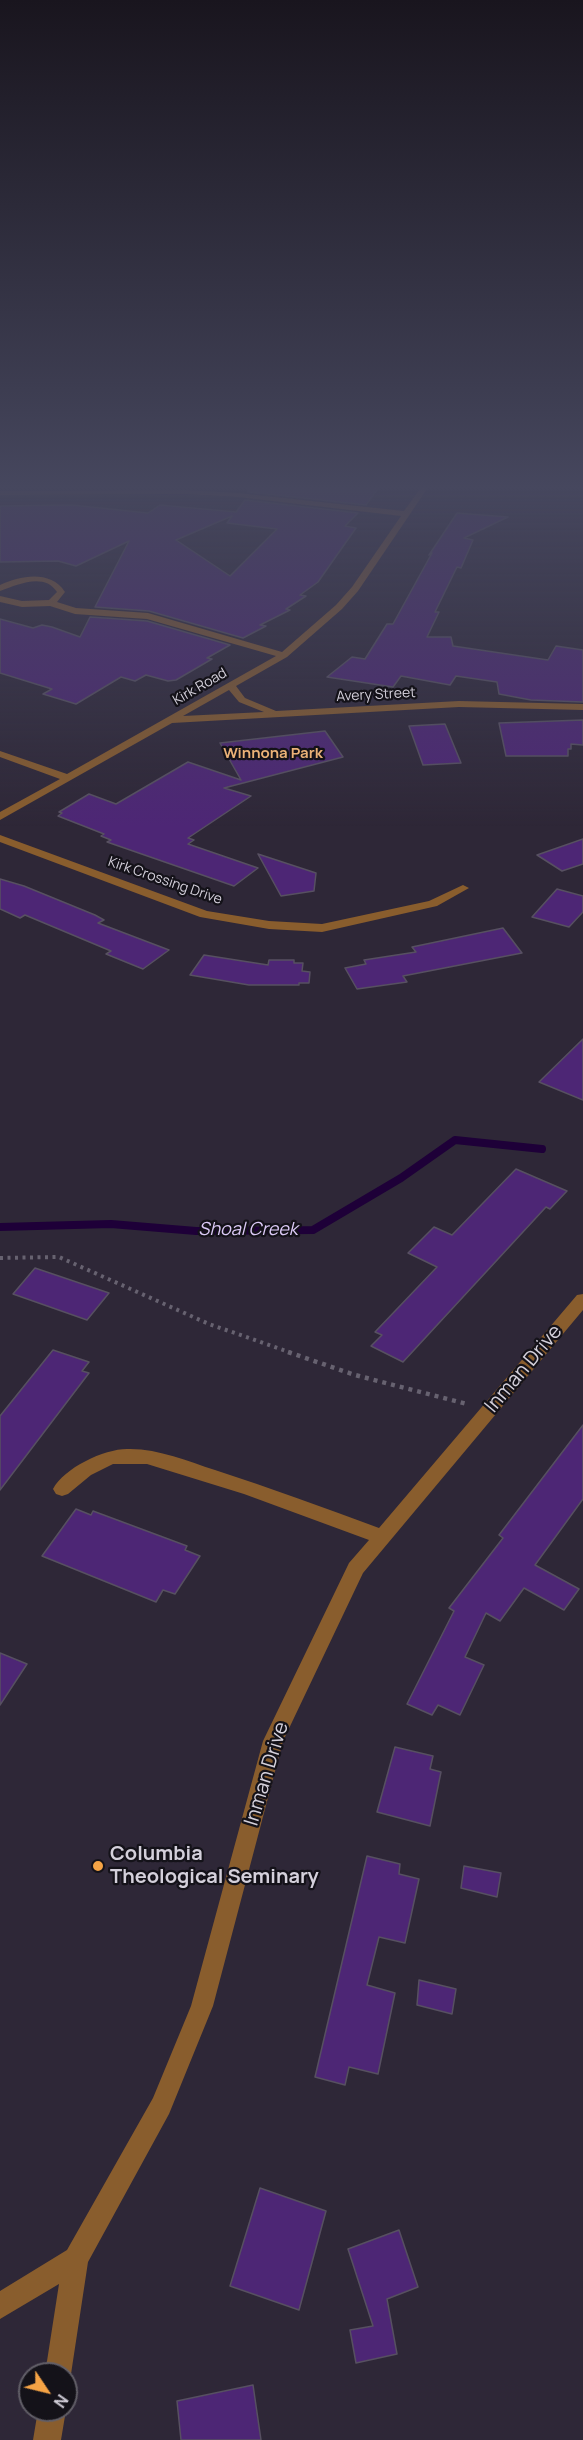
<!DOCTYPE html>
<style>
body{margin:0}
#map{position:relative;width:583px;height:2440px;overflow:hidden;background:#2e2737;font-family:Manrope,sans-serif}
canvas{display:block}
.north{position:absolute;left:18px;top:2362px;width:60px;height:60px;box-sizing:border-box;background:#141219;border:2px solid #615e67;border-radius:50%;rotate:125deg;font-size:16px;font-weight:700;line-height:24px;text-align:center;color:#d4d0db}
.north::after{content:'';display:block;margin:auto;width:21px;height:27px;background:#f5a345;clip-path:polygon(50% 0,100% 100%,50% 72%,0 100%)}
</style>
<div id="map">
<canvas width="583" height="2440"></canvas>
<div class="north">N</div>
</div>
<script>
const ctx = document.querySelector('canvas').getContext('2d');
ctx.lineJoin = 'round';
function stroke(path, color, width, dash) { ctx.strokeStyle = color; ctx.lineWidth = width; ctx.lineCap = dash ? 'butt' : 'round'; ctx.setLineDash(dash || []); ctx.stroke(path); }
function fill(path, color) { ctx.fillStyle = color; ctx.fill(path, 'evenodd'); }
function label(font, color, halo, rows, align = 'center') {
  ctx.font = font + ' Manrope,sans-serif'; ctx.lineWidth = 4.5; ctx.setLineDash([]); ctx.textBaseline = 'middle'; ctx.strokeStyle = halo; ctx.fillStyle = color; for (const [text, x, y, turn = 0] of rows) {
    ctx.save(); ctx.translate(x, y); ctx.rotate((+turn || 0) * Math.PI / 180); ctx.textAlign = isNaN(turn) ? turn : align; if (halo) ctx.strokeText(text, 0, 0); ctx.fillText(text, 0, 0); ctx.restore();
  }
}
stroke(new Path2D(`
 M0,1227L111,1224L196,1231L313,1230L401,1178L455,1140L542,1149`), '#1e0038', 8);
const building = new Path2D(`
 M248,486H380L366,505L248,492Z
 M245,500L358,513L345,526L356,528L318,582L300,595L306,596L286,609L290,610L260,625L266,626L243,638L149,611L95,607L129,541L76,566L58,561L0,562V506L72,505L148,513L160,505L236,512ZM232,516L227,523L277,529L230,576L176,540Z
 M457,513L508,517L464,538L473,540L461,568L457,567L435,612H439L427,637H451L453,646L548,660L556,646L583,650V702L531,700L499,694L497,682L456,676L450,685L401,676L393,687L327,677L352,657L365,659L387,624H393L432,553L429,555Z
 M90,617L147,621L230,645L207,658L212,659L176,680L168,681L146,675L135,681L121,677L76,704L43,694L52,689L0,673V619L33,628L42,625L52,627L80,637Z
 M583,720V745L571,744V749H568V756H506L499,723Z
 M445,724L461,763L423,765L409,726Z
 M325,731L343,757L224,788L251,796L188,838L194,840L188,844L258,868L234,886L107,842L111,840L101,836L104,834L58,816L62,813L59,812L89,794L116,804L188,762L241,780L220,743Z
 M583,839V864L562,871L537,855Z
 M258,854L316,873L314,891L281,896Z
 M0,879L24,886L95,915L104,920L98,923L169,950L143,969L106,954L111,951L25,915L20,918L0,909Z
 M557,889L583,896V912L569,927L532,917Z
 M503,928L522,953L403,976L407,982L357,989L345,968L366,964L364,960L416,952L412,947Z
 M204,955L268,965L269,960H294V963H303L302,971L310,972L309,983H299V985H249L190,975Z
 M583,1039V1100L539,1082Z
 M516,1169L567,1191L550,1209L546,1207L403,1362L371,1346L382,1335L375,1332L437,1267L408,1253L434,1227L452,1235Z
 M35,1268L109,1293L87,1320L13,1294Z
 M53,1350L89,1362L82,1371L89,1373L0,1490V1416Z
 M583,1425V1499L535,1565L579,1589L564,1610L524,1588L500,1621L486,1613L465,1657L484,1665L460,1715L438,1705L432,1715L407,1704L454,1611L449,1608L503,1538L499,1535Z
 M76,1509L91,1515L93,1511L187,1546L185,1550L200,1556L175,1594L163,1590L156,1602L42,1556Z
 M0,1653L27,1664L0,1705Z
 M395,1747L433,1756L430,1769L441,1772L430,1826L377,1812Z
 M367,1856L400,1864L399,1874L419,1879L405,1943L379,1937L367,1985L395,1993L378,2074L349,2067L345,2085L315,2077Z
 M464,1866L501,1873L497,1897L461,1888Z
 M419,1980L456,1989L452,2014L417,2005Z
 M260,2188L326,2211L299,2310L230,2286Z
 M399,2230L418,2287L387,2299L397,2354L356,2363L350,2330L373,2326L348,2249Z
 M253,2385L261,2440H181L177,2401Z`);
fill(building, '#4d2675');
stroke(building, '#575061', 1.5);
stroke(new Path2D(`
 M0,1258L59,1257L209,1324L292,1353`), '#676270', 4, [3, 4.5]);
stroke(new Path2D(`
 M288,1352L355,1375L467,1404`), '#676270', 4.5, [4, 5]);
fill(new Path2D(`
 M422,486H429L358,591L342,609L287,657L236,686L245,698L276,711L459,701L583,704V710L459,707L172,723L0,820V812L60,779L0,757V751L67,774L276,656L147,619L75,614L50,606L22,607L0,602V596L22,601L49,600L57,592C44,572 17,585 0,591V585C21,575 51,570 65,592L57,602L76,608L148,613L282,652L336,605L352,587L401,516L238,497L185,494L0,495V491L185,490L238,493L404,511ZM229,690L239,702L264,712L183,716Z
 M0,835L207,911L269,921L322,924L429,901L463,885L469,888L437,906L322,932L269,929L200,917L0,842Z
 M583,1294V1310L363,1573L283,1741L213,2006L169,2114L88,2262L71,2374L66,2384V2374H45L59,2284L0,2319V2291L67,2250L153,2098L191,2006L263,1741L349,1563L369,1540L244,1494L147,1464H113L91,1475L68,1494L62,1496L56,1494L53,1489C64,1468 104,1449 127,1449C157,1448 187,1461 215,1470C270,1488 325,1508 379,1528L577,1295Z
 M38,2410H66L61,2440H33Z`), '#895d2d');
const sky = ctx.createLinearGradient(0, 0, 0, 827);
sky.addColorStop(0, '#19151e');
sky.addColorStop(0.59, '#46475e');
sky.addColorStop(1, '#46475e00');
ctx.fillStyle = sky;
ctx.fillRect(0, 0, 583, 827);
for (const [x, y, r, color] of [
 [98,1866,6,"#f5a345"]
]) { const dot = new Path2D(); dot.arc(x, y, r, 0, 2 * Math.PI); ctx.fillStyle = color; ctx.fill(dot); stroke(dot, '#141219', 2); }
label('14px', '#d4d0db', '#141219', [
 ["Kirk Road",200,687,-30],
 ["Avery Street",376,695,-3],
 ["Kirk Crossing Drive",165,881,19]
]);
label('bold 15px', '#eab177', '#141219', [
 ["Winnona Park",273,754]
]);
label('italic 18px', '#dccaf7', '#141219', [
 ["Shoal Creek",248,1230]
]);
label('20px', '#d4d0db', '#141219', [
 ["Inman Drive",524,1369,-50],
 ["Inman Drive",267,1774,-73]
]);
label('bold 20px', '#d4d0db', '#141219', [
 ["Columbia",110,1854],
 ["Theological Seminary",110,1877]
], 'left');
</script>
